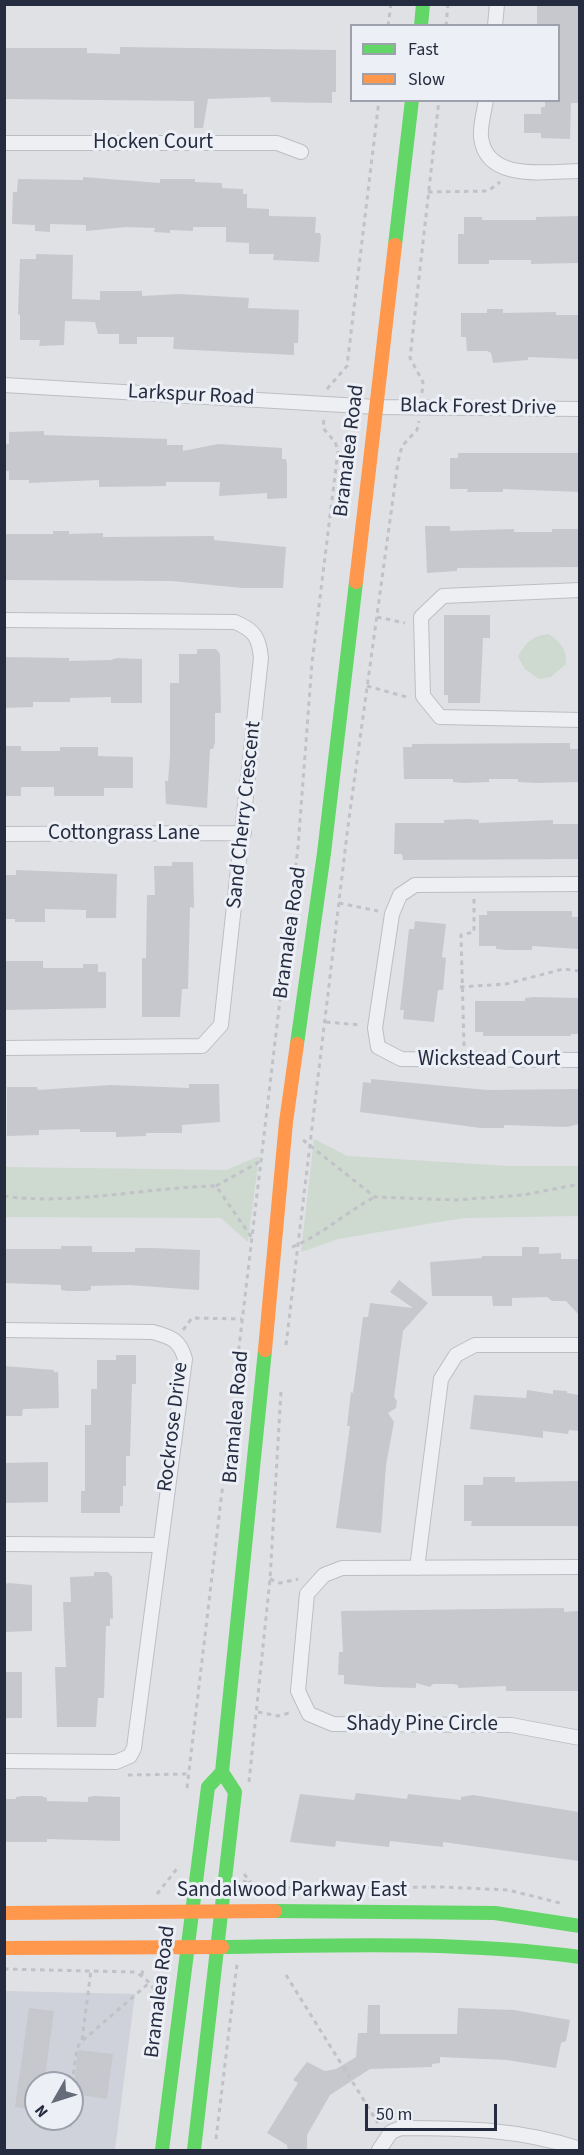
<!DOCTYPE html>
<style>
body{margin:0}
#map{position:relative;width:584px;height:2155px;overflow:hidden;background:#dfe1e5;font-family:"Source Sans 3",sans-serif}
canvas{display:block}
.frame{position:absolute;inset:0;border:6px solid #252c3f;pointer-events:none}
.legend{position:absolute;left:350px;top:24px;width:210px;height:78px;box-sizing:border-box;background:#eceff5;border:2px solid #9ca1ac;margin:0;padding:8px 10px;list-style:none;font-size:18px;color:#252c3f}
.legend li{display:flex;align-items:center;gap:12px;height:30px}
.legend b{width:30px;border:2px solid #9ca1ac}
.north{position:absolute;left:24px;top:2071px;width:60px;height:60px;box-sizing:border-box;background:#eceff5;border:2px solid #9ca1ac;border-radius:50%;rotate:231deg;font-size:16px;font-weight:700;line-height:24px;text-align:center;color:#252c3f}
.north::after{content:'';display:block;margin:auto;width:21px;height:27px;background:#666b79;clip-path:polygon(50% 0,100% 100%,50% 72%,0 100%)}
.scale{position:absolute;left:365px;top:2104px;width:132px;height:27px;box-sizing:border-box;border:3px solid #252c3f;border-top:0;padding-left:8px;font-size:18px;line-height:21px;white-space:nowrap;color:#252c3f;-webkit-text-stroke:4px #eceff5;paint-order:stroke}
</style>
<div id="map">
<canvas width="584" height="2155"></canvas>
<div class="frame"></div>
<ul class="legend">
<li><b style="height:8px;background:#63d668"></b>Fast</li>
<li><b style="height:8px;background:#ff974d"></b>Slow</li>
</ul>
<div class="north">N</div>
<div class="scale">50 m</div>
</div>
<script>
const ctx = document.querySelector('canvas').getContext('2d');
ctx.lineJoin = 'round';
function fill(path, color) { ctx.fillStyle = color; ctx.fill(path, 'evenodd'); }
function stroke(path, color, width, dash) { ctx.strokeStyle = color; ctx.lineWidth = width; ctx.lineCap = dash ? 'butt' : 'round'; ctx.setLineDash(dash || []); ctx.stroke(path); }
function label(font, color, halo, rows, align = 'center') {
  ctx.font = font + ' "Source Sans 3",sans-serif'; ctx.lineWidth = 6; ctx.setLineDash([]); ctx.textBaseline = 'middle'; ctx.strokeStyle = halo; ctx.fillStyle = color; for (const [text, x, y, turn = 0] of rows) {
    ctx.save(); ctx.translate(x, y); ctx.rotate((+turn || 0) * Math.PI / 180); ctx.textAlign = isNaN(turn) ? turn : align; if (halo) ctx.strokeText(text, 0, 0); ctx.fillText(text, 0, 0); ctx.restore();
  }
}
fill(new Path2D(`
 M5,1991L135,1994L115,2150H5ZM36,2083H72V2119H36Z`), '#cfd2db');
fill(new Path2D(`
 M549,634C560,642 567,649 566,664L551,677L539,679L525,669L518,657C524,643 534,635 549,634Z
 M314,1139L347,1156L508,1166H579V1216L463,1218L338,1239L301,1252Z
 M259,1156L248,1242L221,1218L5,1217V1167L227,1170Z`), '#ced9cf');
fill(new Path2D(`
 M553,4H579V103H571L570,139L541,138V133H524V114H541V107H545V100H558V26H537V5Z
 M120,47L336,50V92H332V103L271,102L270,97L208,99L203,128H194V101L4,99V48H87V53L120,54Z
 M83,177L160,183V179H195V182L222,183V188L243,189V194H247V208L269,209V216L316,217L315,233H320L321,237L319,262L273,260L274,254H249V243L226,242V227H193V231L170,230V233L154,232L155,228L126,227L86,231V225L50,224V232L35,231V225L12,224L13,192H17L18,179L83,180Z
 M579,216V263L531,264V260H489V264H458V234H464V217H482V220H536V217Z
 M36,254L73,255L72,299L100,300V291H142V296L179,294L249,298L248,308L299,310L298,343H294V355L173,349L174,337H137V344H119V334H98L95,322L65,321L64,345L39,346L40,340H20V315L18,314L20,259H36Z
 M487,309H503V313L556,312V315H579L578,359L528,357V360L493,363L491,353L487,351H467L466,337H461V313H487Z
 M44,431V435L167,439V445H183V451L218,444L282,448V459H286L287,464V498L267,499V493L219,496L220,482H166V486L99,487V480L29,483V480H9V471H4V444H9V432Z
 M458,453H579V492L503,489V492H467L468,489H450V458H458Z
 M425,526H450V531L514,529V532H552V529H579V567L457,568V571L427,573Z
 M53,531H69V534L103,533V537L214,536V540L286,547L283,588H242L172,581L4,580V534H53Z
 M444,615H490V638H483L480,703H448V695H444Z
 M197,649H216L220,654L221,713H215V743L213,749H210L207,808L166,804L165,781H168L170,756V683H179V654H197Z
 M4,657L69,658V661L111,660L117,658L142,659V703H111V697L70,698V702H33V707L4,708Z
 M570,743V749H579V782L536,783L518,782V779H489V782L464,783L453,782V779H404L403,747H412V744Z
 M4,746H21V751H60V747H98V756L133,757V788H104V796H54V787H21V796H4Z
 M469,819L479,820V823L553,820V824H579V859L403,860L402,854H394L395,823H444V820Z
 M172,862H193L194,908L190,907L188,989H182L180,1017H142V958H146L147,895H155L154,866H172Z
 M16,870L117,874L116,918H86V910L45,909V922H15V919H4V875H16Z
 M487,911H572V917H579V949L532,946V950H506L496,949V946H479V915H487Z
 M415,921L446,924L442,957L446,958L443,990H438L434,1022L403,1019L404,1010H400L409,929H414Z
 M5,961H43V968H83V964H98V972H106V1008L4,1010Z
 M534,997L579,998V1034H571V1036H483V1032H475V1001H525V998Z
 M371,1079L487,1090L579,1089V1124L567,1127L504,1125V1128H481L360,1112L363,1082L371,1083Z
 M189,1084H219L220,1122L182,1125V1133H146V1136L116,1137V1132H80V1129L39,1130V1135L7,1136V1087H37L38,1090L110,1085L189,1088Z
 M61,1246H92V1252H135V1248H153L200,1250L199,1290L129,1285L91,1286V1290L86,1291H67L61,1290V1285L4,1283V1249H61Z
 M522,1247H539V1254L561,1253V1259H579V1315L566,1301H552L547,1297L512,1298V1306H493L492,1296H432L430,1262L482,1258V1256H522Z
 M399,1280L428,1303L403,1331L394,1397L397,1401L396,1408L388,1413L394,1422L386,1465L381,1533L336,1528L350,1426H347L351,1392L353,1393L363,1317H368L370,1303L413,1308L390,1292Z
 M116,1355H136V1384H132L130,1456H126V1486H123V1506H120V1513H81V1491H85V1425H91V1389H97V1360H116Z
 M4,1366L54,1370V1372H58L59,1408L23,1409L22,1416H4Z
 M527,1390L553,1394V1390L567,1391V1393L579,1395V1431L569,1430L568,1434L543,1431V1438L470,1429L474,1395L526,1398Z
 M48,1462V1502L4,1503V1463Z
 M483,1477H515V1482L578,1481L579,1526H471L472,1521H464V1485H483Z
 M94,1572H108L112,1577L113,1619L110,1618V1626H106L104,1698H98L96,1727H57L55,1667H66L63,1602H71L70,1577L94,1576Z
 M8,1583L32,1585V1631L4,1632V1585Z
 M564,1608V1612L578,1611L579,1691H506V1686L458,1688V1685L453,1684H433L430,1687L416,1683V1688L379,1687L344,1684V1675H338L339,1652H343L341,1611Z
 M4,1672H22V1718H4Z
 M356,1793L407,1799L408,1794L461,1800V1797L473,1795L579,1812V1861L443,1842V1847L390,1841L389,1847L336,1841L335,1847L290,1842L300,1794L354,1800Z
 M22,1796H41L47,1798V1801L88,1802V1797L95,1796L120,1797V1841L47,1839V1842H4V1799H16V1797Z
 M368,2005H380V2034H457L458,2008L514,2010L570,2020L566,2041L561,2043L556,2068L507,2060L440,2057V2063L432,2064V2067L370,2069L330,2095L307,2135V2151H288L287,2145L267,2133L298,2083L293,2080L307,2062L325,2071L336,2069L356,2057L358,2033H367Z
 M29,2008L54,2011L44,2083H36V2110L15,2107Z
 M78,2050L113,2054L107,2099L73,2094Z`), '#c6c8cd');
const street = new Path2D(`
 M495,26L497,4
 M486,100C484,112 480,126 481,137C486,183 548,171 580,171
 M4,143H277L301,152
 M4,385L377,407L580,409
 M580,590L443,596L421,617L423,696L440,717L580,720
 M4,620L235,622C254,630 259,637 261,658L221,1025L202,1046L4,1048
 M4,834L244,833
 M580,884L415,885L400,895L392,914L375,1028L378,1047L401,1059L580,1060
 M4,1330L153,1332C171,1337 180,1340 185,1359L134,1748L130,1756L116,1762L4,1761
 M4,1544L159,1545
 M580,1567L342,1568L324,1575L307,1594L298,1691L309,1714L333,1724L511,1725L580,1738
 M417,1568L441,1379L456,1355L475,1345H580
 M379,2150L391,2132L401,2128C463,2128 521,2129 580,2149`);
stroke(street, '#bcbec3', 16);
stroke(new Path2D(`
 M388,26L391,4
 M446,26L448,4
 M428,192L488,191L500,182
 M327,389L347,366L379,100
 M422,393L423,382L410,358L439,100
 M377,617L405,623
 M367,686L410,698
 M339,903L378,911
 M460,987L506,984L563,969L580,971
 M326,1022L361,1025
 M464,1046L461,935L474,932V898
 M303,1140L375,1197L457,1200L523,1195L580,1184
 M216,1186L259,1162
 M4,1196C69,1206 149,1187 216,1186L252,1238
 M292,1247C322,1235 346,1212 375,1197
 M183,1330L192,1318L242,1319
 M286,1345L348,826L398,462L402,446L417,430L419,421
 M270,1579L280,1583L298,1579
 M258,1712L278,1716L293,1712
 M128,1775L189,1774
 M249,1782L270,1579L281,1391
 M187,1788L298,847L312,663L338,451L335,442L323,428L324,419
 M244,1874L250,1881L248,1892
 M243,1881L266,1888L443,1887L508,1890L560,1903
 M157,1894L179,1866
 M4,1969L133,1972C148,1976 156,1991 161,2006
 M142,1975L143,1967
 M286,1975L378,2123
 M82,2040L91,1970
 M72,2083L77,2048L81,2042L149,1983
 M72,2095V2113
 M70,2127L71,2119
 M216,2139L237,1964`), '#c1c2c8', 3, [4.5, 4.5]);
stroke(street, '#eeeff2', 14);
stroke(new Path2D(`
 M421,26L423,4
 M395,245L412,100
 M297,1044L324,853L356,582
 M275,1911L495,1913L580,1926
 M222,1947C342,1945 460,1941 580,1957
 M162,2150L208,1787L222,1772L265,1350
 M194,2150L235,1792L222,1772`), '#63d668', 14);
stroke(new Path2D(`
 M356,582L395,245
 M265,1350L286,1122L297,1044
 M4,1913L275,1911
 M4,1948L222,1947`), '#ff974d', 14);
label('21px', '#252c3f', '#eceff5', [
 ["Hocken Court",153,143],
 ["Larkspur Road",191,396,3],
 ["Black Forest Drive",478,408,1],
 ["Bramalea Road",350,451,-83],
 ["Sand Cherry Crescent",245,815,-84],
 ["Cottongrass Lane",124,834],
 ["Bramalea Road",291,933,-82],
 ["Wickstead Court",489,1060],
 ["Bramalea Road",237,1417,-85],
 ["Rockrose Drive",174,1427,-83],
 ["Shady Pine Circle",422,1725],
 ["Sandalwood Parkway East",292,1891],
 ["Bramalea Road",161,1992,-83]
]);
</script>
